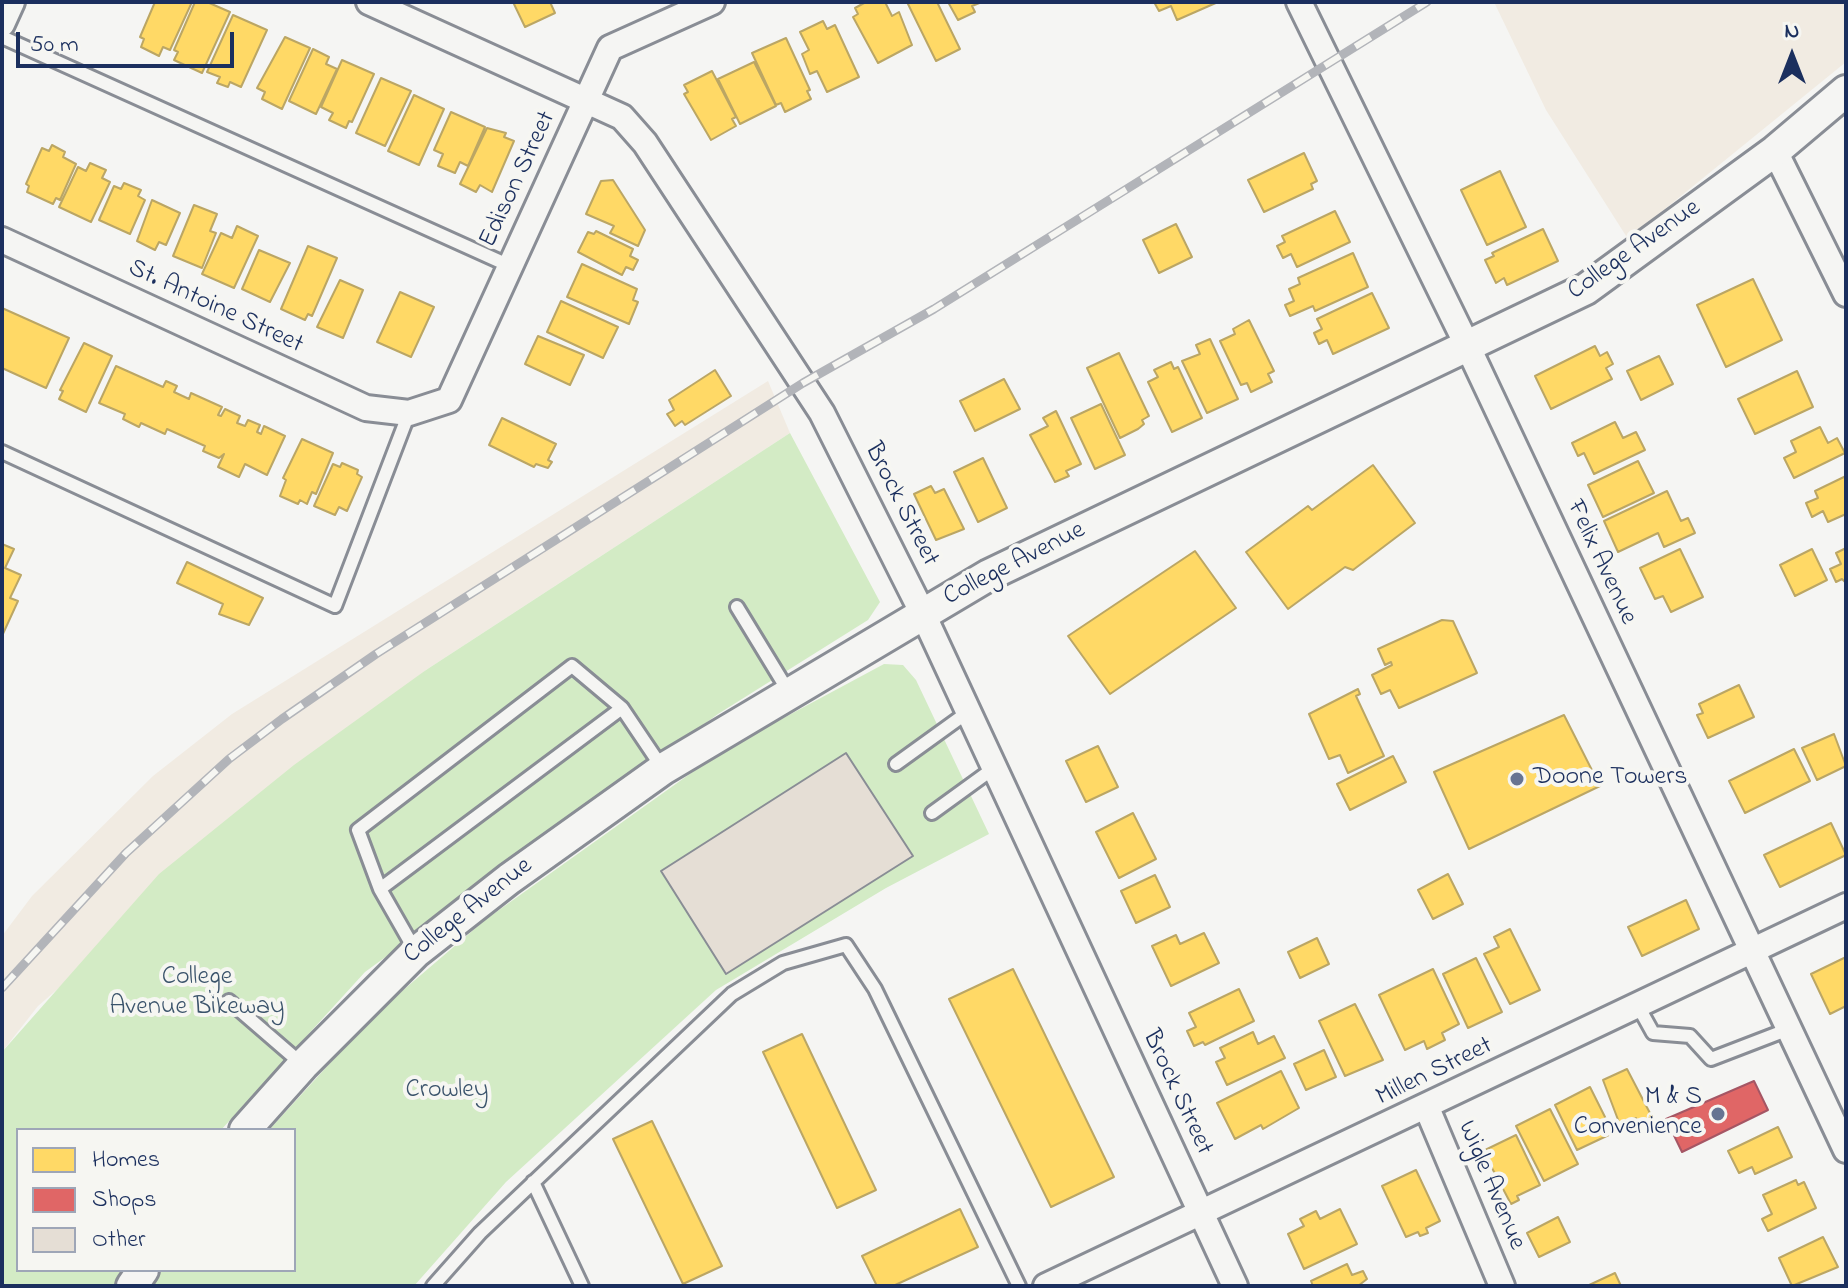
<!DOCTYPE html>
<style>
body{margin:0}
#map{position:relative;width:1848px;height:1288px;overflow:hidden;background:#f5f5f3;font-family:"Indie Flower",sans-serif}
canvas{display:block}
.frame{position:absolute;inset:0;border:4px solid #1b2f5e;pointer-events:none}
.legend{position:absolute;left:16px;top:1128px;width:280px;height:144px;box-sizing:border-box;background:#f6f6f2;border:2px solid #9ea6b7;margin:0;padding:10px 14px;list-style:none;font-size:24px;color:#1b2f5e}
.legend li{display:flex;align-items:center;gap:16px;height:40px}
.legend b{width:40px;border:2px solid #9ea6b7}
.north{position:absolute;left:1752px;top:16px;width:80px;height:80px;-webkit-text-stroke:6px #f6f6f2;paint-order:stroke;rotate:0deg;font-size:22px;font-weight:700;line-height:32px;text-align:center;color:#1b2f5e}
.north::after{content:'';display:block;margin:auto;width:28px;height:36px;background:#1b2f5e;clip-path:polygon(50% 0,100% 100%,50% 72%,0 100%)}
.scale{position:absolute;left:16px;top:32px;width:218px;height:36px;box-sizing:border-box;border:4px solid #1b2f5e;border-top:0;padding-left:10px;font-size:24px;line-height:28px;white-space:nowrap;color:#1b2f5e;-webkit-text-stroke:6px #f6f6f2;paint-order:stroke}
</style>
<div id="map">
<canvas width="1848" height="1288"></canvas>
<div class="frame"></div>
<ul class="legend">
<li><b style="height:22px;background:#ffd966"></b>Homes</li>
<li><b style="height:22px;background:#e06666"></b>Shops</li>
<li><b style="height:22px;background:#e5ded5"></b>Other</li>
</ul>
<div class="north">N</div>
<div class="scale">50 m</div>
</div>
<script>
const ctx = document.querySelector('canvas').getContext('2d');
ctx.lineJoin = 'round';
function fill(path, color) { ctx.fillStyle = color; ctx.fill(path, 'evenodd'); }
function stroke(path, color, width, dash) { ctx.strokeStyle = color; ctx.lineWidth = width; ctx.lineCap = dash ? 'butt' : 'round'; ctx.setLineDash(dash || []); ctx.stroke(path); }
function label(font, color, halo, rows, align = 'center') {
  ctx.font = font + ' "Indie Flower",sans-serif'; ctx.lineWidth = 8; ctx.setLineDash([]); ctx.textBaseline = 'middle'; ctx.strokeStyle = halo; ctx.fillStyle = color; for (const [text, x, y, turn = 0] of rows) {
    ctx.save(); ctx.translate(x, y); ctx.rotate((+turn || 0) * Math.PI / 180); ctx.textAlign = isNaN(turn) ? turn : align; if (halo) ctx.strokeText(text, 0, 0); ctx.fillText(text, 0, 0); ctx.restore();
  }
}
fill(new Path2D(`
 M1494,2H1846V62L1628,239L1546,110Z
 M768,381L790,433L426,670L38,1006L2,1052V936L32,896L153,776L232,714Z`), '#f1ebe2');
fill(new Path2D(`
 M790,433L880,602L868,620L718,714L365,972L221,1130H18V1270H123L114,1286H2V1052L159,874L294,765L426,670Z
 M884,664L903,665L916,680L989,834L886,888L716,990L506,1182L414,1286H151L162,1270H294V1130H269L373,1016L485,920L722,751Z`), '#d3ebc5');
const homes = new Path2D(`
 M155,2H192L170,50L163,47L159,56L141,47L144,39L140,37Z
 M195,2H207L230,12L202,73L174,60L178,52L174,50Z
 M513,2H550L555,13L525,27Z
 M866,2H885L892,16L899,12L912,45L878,63L853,17L858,14L855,8Z
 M907,2H937L960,49L936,61Z
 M948,2H982L972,6L975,12L958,20Z
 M1154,2H1218L1177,20L1171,6L1159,11Z
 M233,15L267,30L241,87L230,82L228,87L217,83L220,77L207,72Z
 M823,21L827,29L835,25L859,77L827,92L817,71L810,74L802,54L809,50L800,32Z
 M285,37L310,48L282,109L262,99L265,92L257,88Z
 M786,38L810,90L807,91L811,99L785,112L781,103L776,105L752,53Z
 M313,49L329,57L326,64L337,69L316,114L289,101Z
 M342,60L374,74L352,122L349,121L346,128L329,120L333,113L321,107Z
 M754,62L776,106L740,124L718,79Z
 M712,71L736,117L732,119L736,126L711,140L684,94L688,92L684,85Z
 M381,78L411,91L385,146L356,133Z
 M414,95L444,109L419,165L388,151Z
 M451,112L485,127L468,166L460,162L455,173L438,166L443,154L434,150Z
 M487,128L506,133L504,137L514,141L492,192L480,185L476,192L460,184Z
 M52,145L65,152L63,157L76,164L60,200L56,198L53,204L27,192L29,186L26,184L42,148L49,151Z
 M1304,153L1317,181L1311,184L1313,189L1264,212L1248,180Z
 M90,163L106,170L102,178L110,182L91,222L59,207L78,167L86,171Z
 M1500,171L1526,227L1487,245L1461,190Z
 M613,180L645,230L638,246L610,233L614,226L586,214L601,181Z
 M124,183L141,190L138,196L145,200L130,234L99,220L114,186L121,189Z
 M152,200L180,213L166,245L159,242L155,250L137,241Z
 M194,205L217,214L210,231L216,233L202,268L173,256Z
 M1335,211L1350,242L1297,267L1291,254L1283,258L1277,246L1285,242L1282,236Z
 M1176,224L1192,257L1159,273L1143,240Z
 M237,226L258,236L234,288L202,274L221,233L232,238Z
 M1543,229L1558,261L1507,285L1504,278L1496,283L1485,260L1494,256L1492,253Z
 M596,231L633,249L630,256L638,260L633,270L626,267L622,275L578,252L588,232L594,234Z
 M308,246L337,258L312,316L308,314L305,320L281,309Z
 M259,250L290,263L270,302L242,289Z
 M1353,253L1368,287L1315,311L1313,306L1290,316L1285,305L1294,301L1289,289L1300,284L1298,278Z
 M582,264L637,289L633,300L638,302L629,324L567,297Z
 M1753,279L1782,340L1726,367L1697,305Z
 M340,280L363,290L343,338L317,327Z
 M400,292L434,307L411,357L377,342Z
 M1372,293L1389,328L1333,354L1327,340L1319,344L1314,333L1322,329L1317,319Z
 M561,301L618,327L603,358L547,332Z
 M2,308L69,338L46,388L2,368Z
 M1249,320L1274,371L1268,374L1272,382L1251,392L1247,383L1241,385L1220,341L1235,334L1233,329Z
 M538,336L584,355L570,385L525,364Z
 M1210,339L1238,399L1207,413L1182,361L1200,354L1196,345Z
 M84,343L112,356L86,412L59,399L63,391L60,390Z
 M1595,346L1600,356L1607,352L1613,364L1606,368L1612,379L1551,409L1535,376Z
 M1119,353L1149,416L1142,420L1144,424L1138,429L1120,438L1087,368Z
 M1659,356L1673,384L1641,400L1627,371Z
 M1171,362L1174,369L1178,367L1202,418L1172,432L1148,382L1158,377L1154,370Z
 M116,366L163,387L166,381L177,386L174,392L189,399L191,393L222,407L218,415L221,416L225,409L240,416L237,423L245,426L248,420L260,425L257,432L261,434L264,426L285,436L267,475L245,464L239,477L218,467L224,454L219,458L203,451L205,446L167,429L165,434L141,423L139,427L123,419L125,414L99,403Z
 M715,370L731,396L685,425L682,421L675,426L667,414L674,410L669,400Z
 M1797,371L1813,407L1755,434L1738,399Z
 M1004,379L1020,409L975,431L960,401Z
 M1101,404L1125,455L1095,469L1071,418Z
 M1056,411L1081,464L1066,471L1069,476L1055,482L1030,435L1048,426L1043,418Z
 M502,418L556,444L548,460L552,462L548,468L536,464L534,467L489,445Z
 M1615,422L1623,438L1636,432L1645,450L1594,474L1584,453L1578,456L1572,443Z
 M1820,427L1828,443L1837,438L1845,453L1794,478L1784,458L1796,452L1791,441Z
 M302,439L333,453L316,494L312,492L307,504L300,500L298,504L280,496L286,480L283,478Z
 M983,458L1007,508L978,522L954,472Z
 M1638,461L1654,493L1603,517L1588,485Z
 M342,463L358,470L357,474L362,477L347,511L339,507L335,515L314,506L333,464L340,467Z
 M1373,465L1415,523L1353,570L1345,567L1288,609L1246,552L1308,506L1312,510Z
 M1846,476V514L1828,522L1823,511L1812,517L1806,503L1818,498L1815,491Z
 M931,486L935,493L944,489L964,529L936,540L914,494Z
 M1667,491L1681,521L1688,518L1695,533L1664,547L1658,533L1618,552L1604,521Z
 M2,544L14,549L5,568L21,575L10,598L18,601L2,636Z
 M1846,548V583L1842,579L1836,582L1830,569L1841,564L1836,553Z
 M1680,549L1703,597L1671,612L1663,596L1655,599L1640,568Z
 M1812,549L1827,580L1795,596L1780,565Z
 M1195,551L1236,608L1110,694L1068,636Z
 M187,562L263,598L249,625L219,614L223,604L177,583Z
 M1442,620L1453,621L1477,673L1399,708L1390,690L1381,694L1372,675L1392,665L1391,662L1385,665L1378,649Z
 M1739,685L1754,717L1708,738L1697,715L1703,713L1699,704Z
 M1358,689L1360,694L1356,696L1384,756L1348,773L1340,755L1329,759L1309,714Z
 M1564,715L1600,786L1469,849L1434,772Z
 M1834,734L1846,766L1817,780L1802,748Z
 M1098,746L1118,787L1086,802L1066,761Z
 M1794,749L1810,781L1745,813L1729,781Z
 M1393,756L1406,782L1350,810L1337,784Z
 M1133,813L1156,859L1119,878L1096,832Z
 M1831,823L1846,855L1780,887L1764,855Z
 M1448,874L1463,904L1433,919L1418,890Z
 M1155,875L1170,907L1136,923L1121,891Z
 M1686,900L1699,929L1642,956L1628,927Z
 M1510,929L1540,990L1510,1004L1484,954L1499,947L1494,937Z
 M1204,933L1219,963L1171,986L1152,946L1176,935L1180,944Z
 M1317,938L1329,964L1300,978L1288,952Z
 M1846,957V1006L1830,1014L1811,974Z
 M1476,958L1502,1012L1468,1028L1443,974Z
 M1013,969L1114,1177L1051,1207L949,999Z
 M1433,969L1459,1024L1442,1033L1445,1040L1427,1049L1424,1041L1405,1050L1379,995Z
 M1239,989L1254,1021L1205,1045L1203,1042L1194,1046L1187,1031L1196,1027L1189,1013Z
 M1355,1004L1383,1060L1345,1076L1319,1021Z
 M1253,1032L1258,1044L1274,1036L1285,1058L1227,1085L1216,1062L1225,1058L1220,1048Z
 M802,1034L876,1190L837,1208L763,1052Z
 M1324,1050L1336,1077L1306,1090L1294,1064Z
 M1627,1069L1652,1117L1638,1124L1636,1118L1620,1125L1603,1080Z
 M1281,1071L1299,1108L1263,1129L1261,1125L1235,1139L1217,1103Z
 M1590,1087L1613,1133L1577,1150L1555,1105Z
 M1550,1109L1578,1164L1544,1181L1516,1126Z
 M652,1121L722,1266L683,1284L613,1139Z
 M1778,1127L1792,1157L1755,1174L1752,1167L1739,1173L1728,1151Z
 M1516,1135L1540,1185L1517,1196L1519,1200L1511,1204L1483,1151Z
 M1416,1170L1440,1221L1426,1228L1428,1233L1420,1236L1418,1232L1406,1237L1382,1186Z
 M1796,1180L1798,1185L1804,1182L1816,1208L1768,1231L1762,1219L1772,1214L1763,1195Z
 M960,1209L978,1247L893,1286H877L862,1256Z
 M1340,1209L1357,1244L1304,1269L1288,1234L1304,1226L1300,1219L1316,1211L1320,1219Z
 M1558,1217L1570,1242L1539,1257L1527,1233Z
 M1823,1237L1838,1267L1792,1286L1779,1258Z
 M1347,1264L1352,1275L1363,1271L1367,1279L1358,1286H1313L1311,1281Z
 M1615,1273L1621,1286H1587Z`);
fill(homes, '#ffd966');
stroke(homes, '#bba664', 2);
const shops = new Path2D(`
 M1754,1081L1768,1110L1682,1152L1666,1119Z`);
fill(shops, '#e06666');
stroke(shops, '#a55664', 2);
const building = new Path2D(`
 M846,753L913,856L726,974L661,871Z`);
fill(building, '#e5ded5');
stroke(building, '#898d95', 2);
const service = new Path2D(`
 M2,37L510,266
 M2,452L335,606L409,413
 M737,607L790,694
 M896,764L968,712
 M932,813L994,768
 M380,889L358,830L572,666L622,708
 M416,952L380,889L622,708L663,769
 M229,1001L303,1065
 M1638,1006L1653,1033L1690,1036L1711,1059L1789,1029
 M533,1182L582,1286
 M433,1286L480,1233L732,994L783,963L846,945L875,989L1019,1286`);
const minor = new Path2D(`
 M369,2L622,117L645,143L822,413L923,614L1235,1286
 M1299,2L1467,345L1846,1150
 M2,24L12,2
 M1775,151L1846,294
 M2,240L366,408L409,413L449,400L610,48L712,2
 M1427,1108L1502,1286
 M1046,1286L1846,906`);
const tertiary = new Path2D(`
 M245,1130L303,1065L416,952L509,879L663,769L989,575L1586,289L1775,151L1846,91
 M132,1286L143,1270`);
stroke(service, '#898d95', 18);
stroke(minor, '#898d95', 30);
stroke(tertiary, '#898d95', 36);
stroke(service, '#f5f5f3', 12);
stroke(minor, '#f5f5f3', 24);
stroke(tertiary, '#f5f5f3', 30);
const rail = new Path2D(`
 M2,988L126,853L229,759L282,719L376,654L803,383L934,309L1427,2`);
stroke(rail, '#b2b4b9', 9);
stroke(rail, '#f6f6f2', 6, [18]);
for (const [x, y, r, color] of [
 [1517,779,8,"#677492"],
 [1718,1114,8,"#677492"]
]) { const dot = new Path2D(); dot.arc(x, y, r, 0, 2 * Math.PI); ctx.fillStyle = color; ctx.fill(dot); stroke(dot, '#f6f6f2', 3); }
label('26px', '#1b2f5e', '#f6f6f2', [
 ["Edison Street",519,180,-65],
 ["College Avenue",1635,251,-35],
 ["St. Antoine Street",215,308,25],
 ["Brock Street",900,505,63],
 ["Felix Avenue",1600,563,65],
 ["College Avenue",1015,565,-27],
 ["College Avenue",469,912,-38],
 ["Millen Street",1435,1073,-26],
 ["Brock Street",1176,1093,65],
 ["Wigle Avenue",1490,1186,67]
]);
label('26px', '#1b2f5e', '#f6f6f2', [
 ["Doone Towers",1533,779],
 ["M & S",1702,1099,"right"],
 ["Convenience",1702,1129,"right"]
], 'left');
label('26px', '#3a536b', '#f6f6f2', [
 ["College",197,979],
 ["Avenue Bikeway",197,1009],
 ["Crowley",447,1092]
]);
</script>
